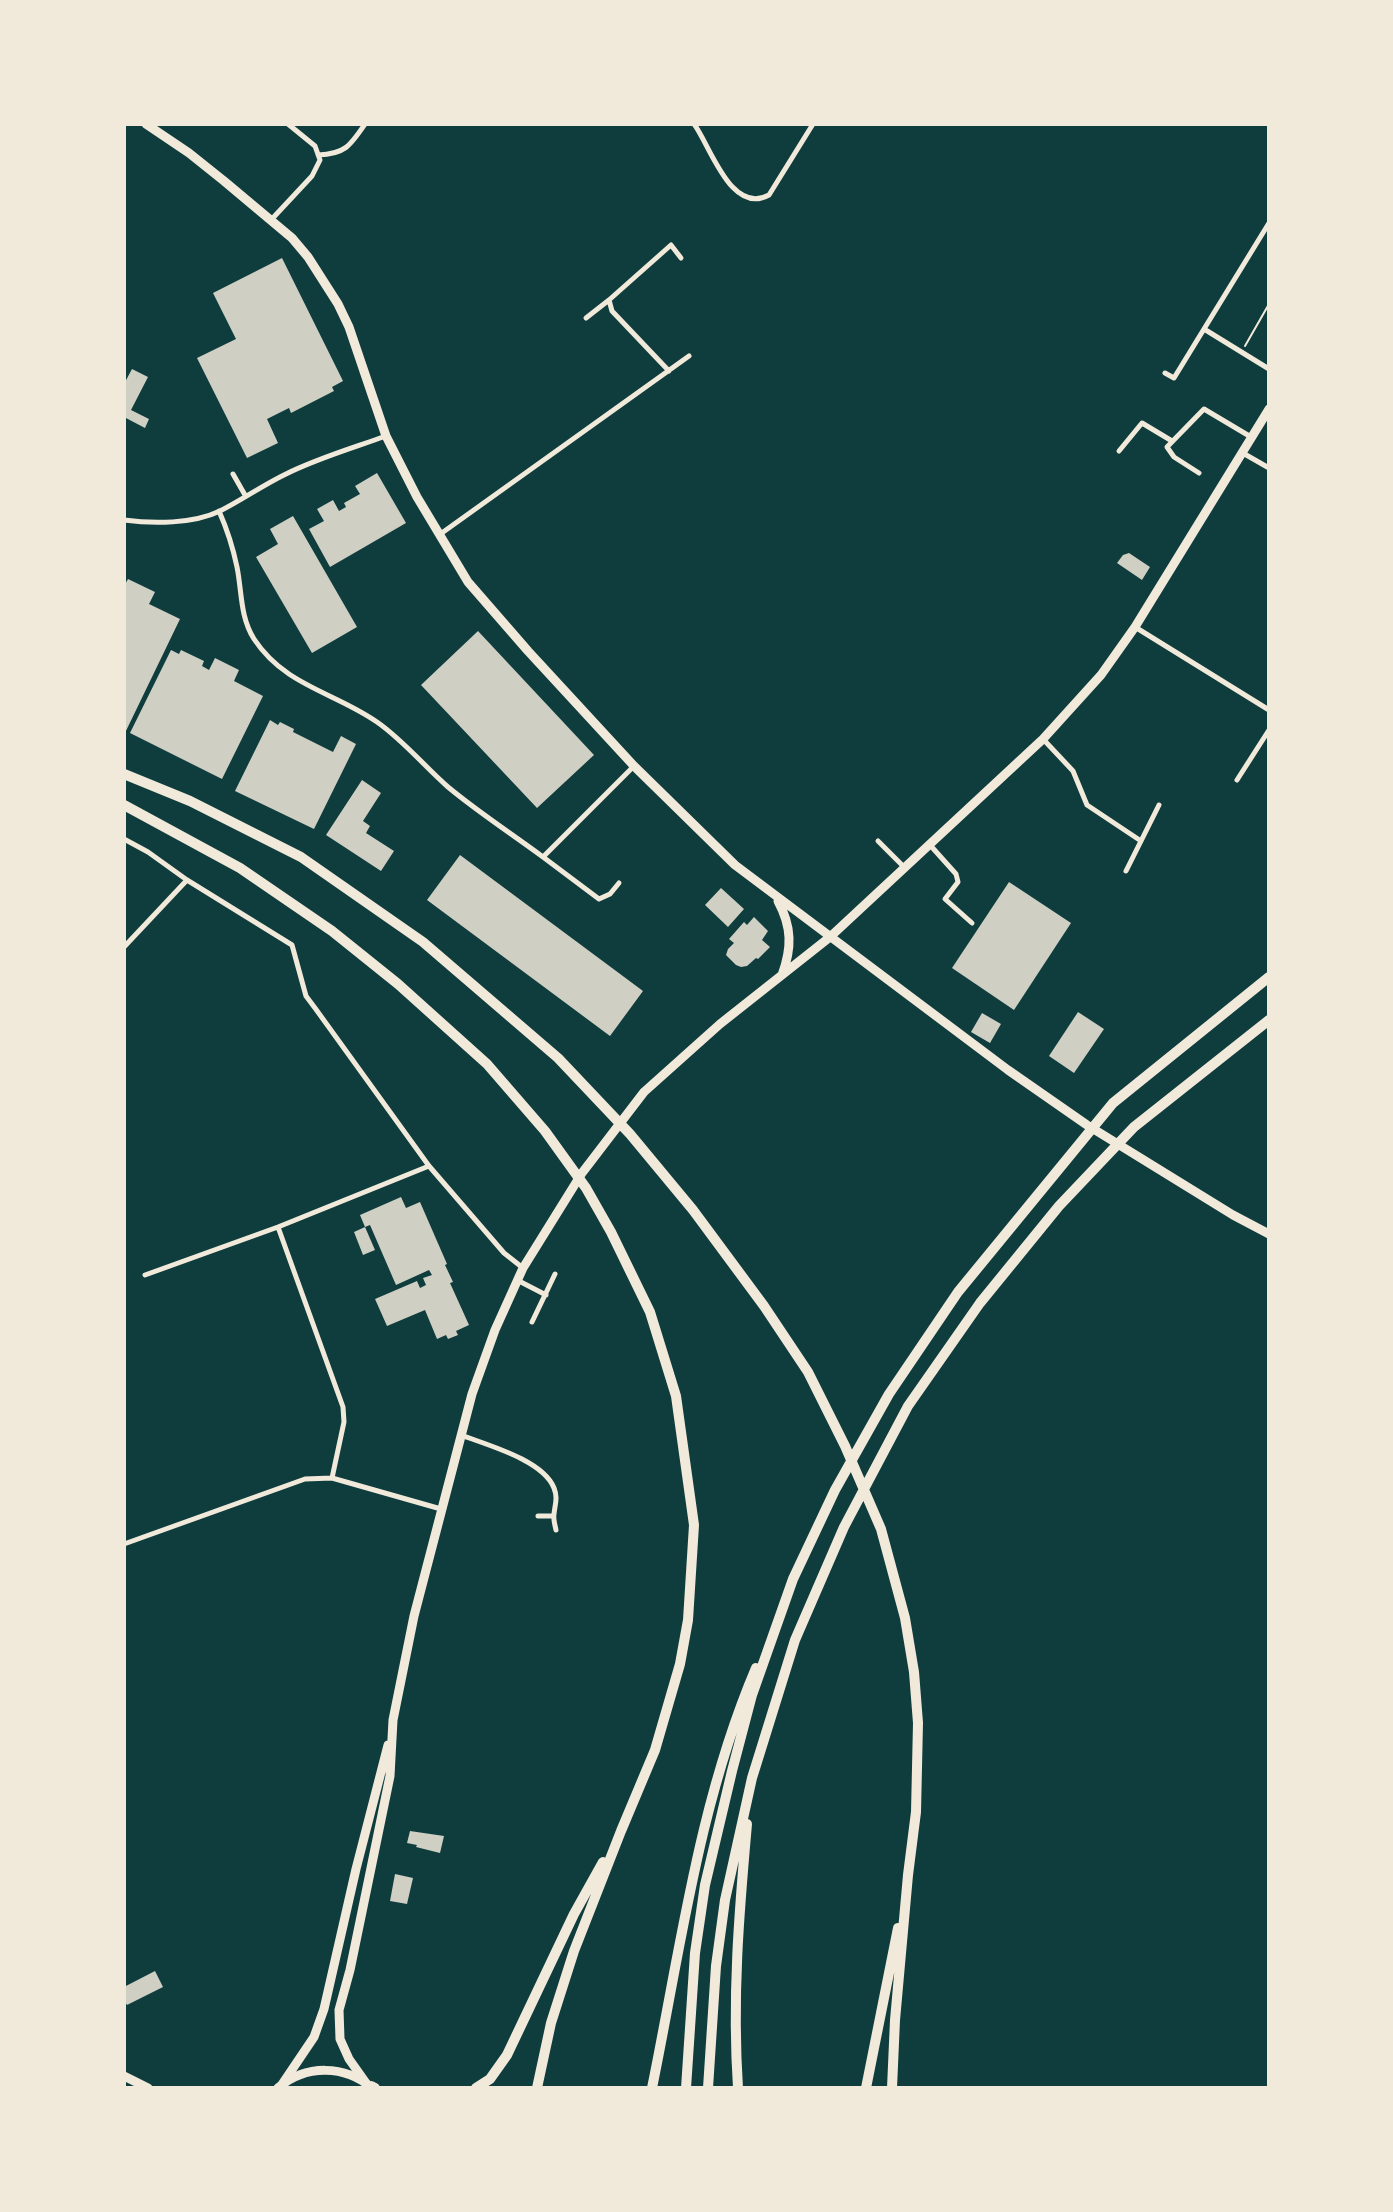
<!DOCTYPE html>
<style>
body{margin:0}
#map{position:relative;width:1393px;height:2212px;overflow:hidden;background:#0f3d3e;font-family:"Fira Sans",sans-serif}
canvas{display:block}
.frame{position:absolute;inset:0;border:126px solid #f1e9da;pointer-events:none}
</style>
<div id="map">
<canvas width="1393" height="2212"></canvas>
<div class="frame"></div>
</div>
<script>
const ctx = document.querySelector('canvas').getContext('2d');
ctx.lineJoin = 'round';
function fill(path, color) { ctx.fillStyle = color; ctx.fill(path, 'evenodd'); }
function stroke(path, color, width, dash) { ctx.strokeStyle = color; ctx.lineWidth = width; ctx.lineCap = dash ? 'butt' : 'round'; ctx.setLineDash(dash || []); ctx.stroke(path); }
fill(new Path2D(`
 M282,258L343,381L332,387L334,391L291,413L289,408L267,419L278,443L247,458L197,358L236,339L213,293Z
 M132,369L148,377L131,410L149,419L145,428L124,417V384Z
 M377,473L406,523L330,567L309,529L324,521L317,509L333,500L339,511L346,507L344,503L360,494L355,486Z
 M293,516L357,627L312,653L256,557L278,544L270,529Z
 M1129,553L1150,567L1142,580L1117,563L1123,555Z
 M128,579L155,592L149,604L180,619L124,735V586Z
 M478,631L594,755L537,808L421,685Z
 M171,650L179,654L181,650L204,661L202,666L209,670L215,658L239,670L234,681L263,696L222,779L130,733Z
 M270,720L278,725L280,722L294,729L293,732L333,752L341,736L356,744L314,829L235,791Z
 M362,780L381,793L363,821L370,826L366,833L394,851L381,871L326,835Z
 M460,855L643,991L610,1036L427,900Z
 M1009,882L1071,923L1014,1010L952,968Z
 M721,888L744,909L728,927L705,905Z
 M754,917L768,931L762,940L770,947L758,959L756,958L747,966L741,967L736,965L726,955L728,949L734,943L729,939L744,922L747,925Z
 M1078,1012L1104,1029L1074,1073L1049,1056Z
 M982,1013L1001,1024L990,1043L971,1032Z
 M401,1197L406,1208L420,1202L447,1264L445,1265L453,1282L450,1283L469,1325L456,1331L458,1335L448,1339L446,1335L437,1339L425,1310L387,1326L375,1299L417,1281L420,1288L426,1285L423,1278L432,1275L429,1270L396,1285L370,1225L365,1227L360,1215Z
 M365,1227L375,1250L363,1255L354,1232Z
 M410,1831L444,1836L440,1853L416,1847L417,1845L407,1843Z
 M395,1874L413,1878L407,1904L390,1901Z
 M155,1971L163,1987L127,2005L124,2000V1987Z`), '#cfcfc3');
stroke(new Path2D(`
 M1245,346L1269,304`), '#f1e9da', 2);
stroke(new Path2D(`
 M694,124C710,145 731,216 769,195L813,124
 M318,155C345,154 350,146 365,124
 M271,220L312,176L320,160L315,146L288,124
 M586,318L609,300
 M1204,329L1269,223
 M669,371L612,311L609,300L671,245L681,258
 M1165,373L1174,378L1204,329L1269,369
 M1119,451L1142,423L1172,441
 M1241,452L1269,468
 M1199,473L1174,457L1167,447L1204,409L1251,437
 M233,474L245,495
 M219,511C227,529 233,548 237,567C242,592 240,617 254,639C285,686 334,692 377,722C403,740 424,766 448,787C478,812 512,834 543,857L634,766
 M124,520C153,524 193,524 220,511C242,500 263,485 286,474C318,458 353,448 386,436
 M439,535L689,356
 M1135,627L1269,710
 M1043,739L1073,771L1087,805L1141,841
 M1237,780L1269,730
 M124,839L148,852L187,880L292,945L306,996L315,1008L429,1166L504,1253L523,1268
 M878,841L905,868
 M930,845L956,874L958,882L945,899L972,923
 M543,857L599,899L610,894L619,883
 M1126,871L1159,805
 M124,947L187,880
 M278,1227L343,1407L344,1422L332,1478
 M145,1275L278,1227L429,1166
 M517,1280L546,1295
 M532,1322L555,1274
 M461,1435C487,1445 543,1460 554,1488C558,1498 555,1504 554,1514C553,1519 555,1525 556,1530
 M538,1516H553
 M124,1544L305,1479L332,1478L441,1509`), '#f1e9da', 5);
stroke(new Path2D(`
 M146,124L189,153L224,181L292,238L308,257L338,304L349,327L386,436L417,497L468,582L528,651L634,766L735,865L1008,1070L1087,1125L1233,1215L1269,1234
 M778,901C792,927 792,948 782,975
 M124,2076L148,2088
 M283,2083L314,2037L324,2009L356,1869L388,1745
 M366,2083L349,2059L340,2039L339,2010L350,1970L390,1776L393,1720L414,1616L472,1394L495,1330L523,1268L582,1173L644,1092L720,1024L830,937L1043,739L1101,675L1135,627L1269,409`), '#f1e9da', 9);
stroke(new Path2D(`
 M278,2088C306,2064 345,2065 372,2088`), '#f1e9da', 9);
stroke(new Path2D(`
 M124,774L190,801L301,857L423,942L558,1058L630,1134L693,1210L764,1306L808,1372L845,1446L881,1529L905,1618L914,1672L918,1723L916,1812L908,1875L895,2020L892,2088
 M124,805L240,868L332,931L398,984L487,1064L545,1131L586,1188L611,1232L650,1312L676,1396L694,1525L688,1620L680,1664L655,1750L621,1831L574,1951L551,2023L537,2088
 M371,2086L375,2088
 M476,2088L490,2079L507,2055L574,1914L603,1862
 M652,2088C681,1946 699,1802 756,1668
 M686,2088L695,1953L705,1885L732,1771L752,1695L793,1579L835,1490L889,1394L958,1292L1113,1103L1269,977
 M708,2088L716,1966L725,1900L752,1778L795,1640L844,1527L908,1406L980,1303L1059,1206L1134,1127L1269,1020
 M738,2088C732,1998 739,1913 747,1824
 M866,2088L898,1928`), '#f1e9da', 10);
</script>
